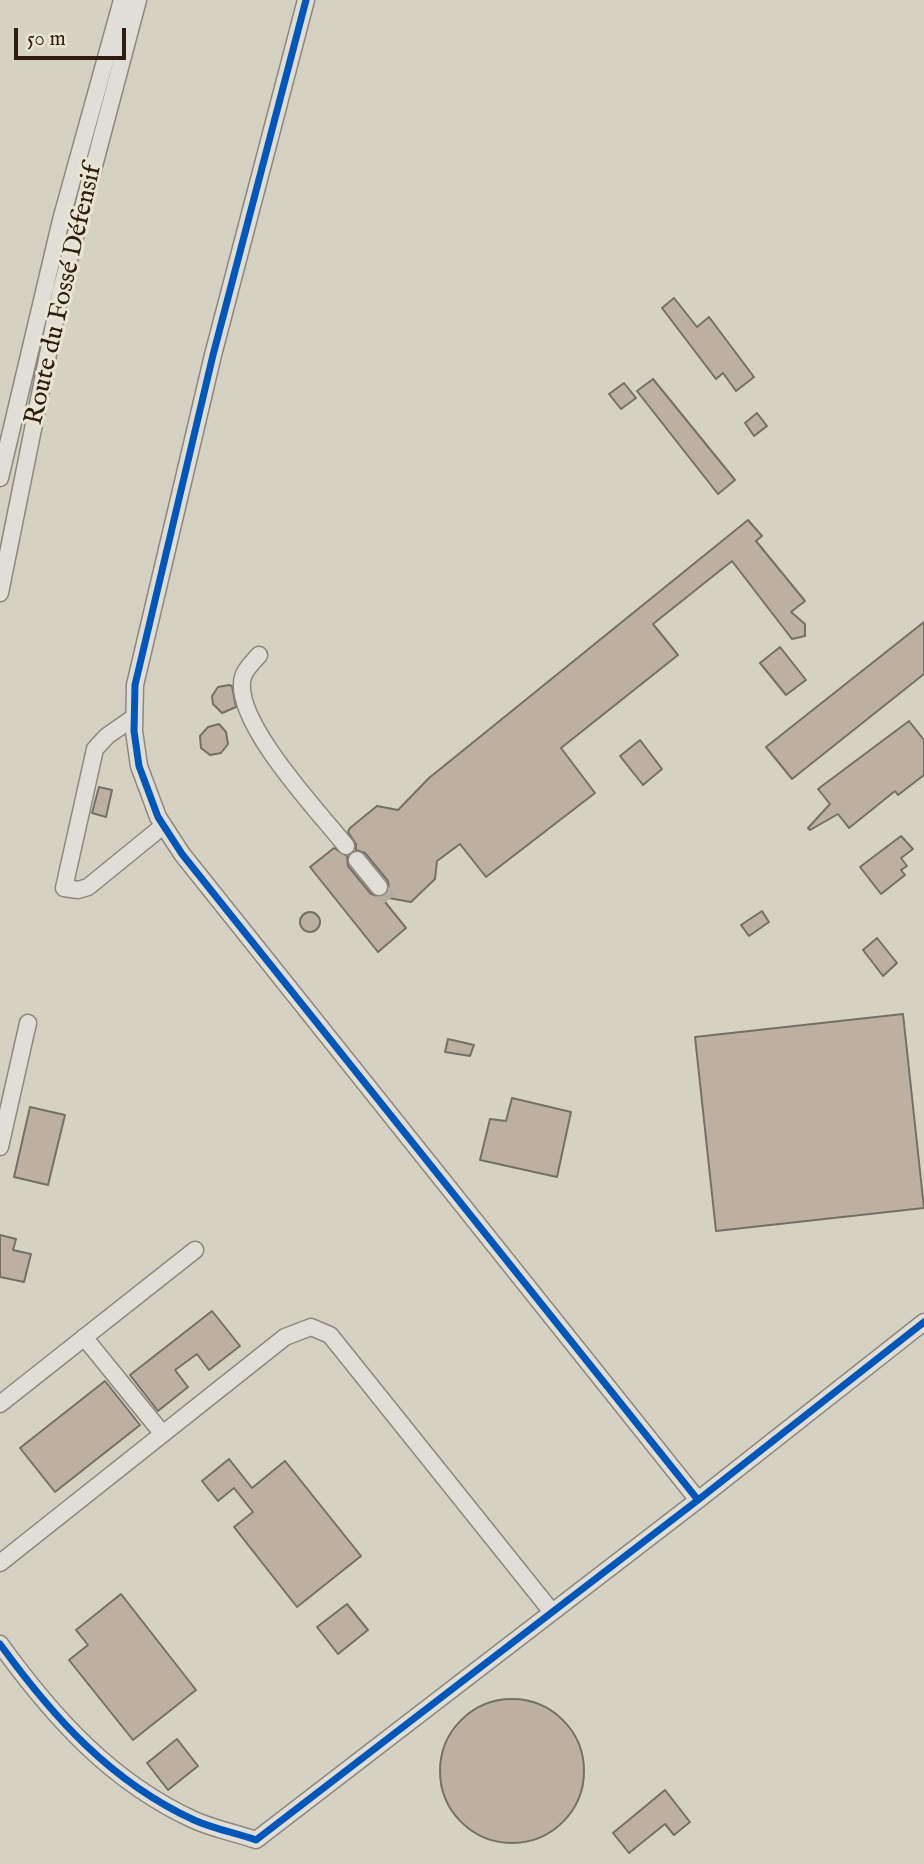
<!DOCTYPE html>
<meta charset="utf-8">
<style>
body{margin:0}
#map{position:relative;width:924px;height:1864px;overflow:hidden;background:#d6d2c3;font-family:"IM FELL English",serif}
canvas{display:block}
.scale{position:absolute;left:14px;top:28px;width:112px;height:32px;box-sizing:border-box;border:4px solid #2e1d12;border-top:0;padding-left:9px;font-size:21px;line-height:24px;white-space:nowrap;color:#2e1d12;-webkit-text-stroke:5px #eae4d3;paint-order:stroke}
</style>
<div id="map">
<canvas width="924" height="1864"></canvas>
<div class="scale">50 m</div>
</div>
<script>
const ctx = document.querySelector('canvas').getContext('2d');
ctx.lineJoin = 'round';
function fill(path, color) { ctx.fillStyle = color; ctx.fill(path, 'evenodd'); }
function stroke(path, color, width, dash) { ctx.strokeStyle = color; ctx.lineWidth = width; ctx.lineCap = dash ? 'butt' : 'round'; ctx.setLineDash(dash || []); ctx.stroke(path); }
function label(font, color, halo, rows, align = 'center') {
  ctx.font = font + ' "IM FELL English",serif'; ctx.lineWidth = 6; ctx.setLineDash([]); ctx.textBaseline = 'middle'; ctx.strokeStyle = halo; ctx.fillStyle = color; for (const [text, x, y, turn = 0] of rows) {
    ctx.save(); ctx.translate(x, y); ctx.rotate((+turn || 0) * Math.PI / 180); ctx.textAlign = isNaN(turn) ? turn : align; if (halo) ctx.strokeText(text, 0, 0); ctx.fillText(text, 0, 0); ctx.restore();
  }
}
const building = new Path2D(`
 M674,298L697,327L709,317L754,377L736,391L723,373L716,379L662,308Z
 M653,379L735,480L718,494L637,391Z
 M624,383L636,398L621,409L609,394Z
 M757,413L767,426L754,436L745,423Z
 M748,520L762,536L756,541L805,601L791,612L805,624V636L792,639L732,561L653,624L678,655L561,748L595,793L486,877L460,844L437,861L435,879L411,902L383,897L389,890L388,881L365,853L356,850V844L348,832L350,828L377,806L398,810L429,778Z
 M924,622V674L792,779L766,747Z
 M780,647L806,680L786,695L760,663Z
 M229,685L232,686L236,707L222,713L213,704L212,696L218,687Z
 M909,721L924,740V775L898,795L895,791L849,828L838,814L810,830L808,828L830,804L818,789Z
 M219,724L226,732L228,744L221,753L210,755L201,748L200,736L208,727Z
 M640,740L662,769L643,785L620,756Z
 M99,787L112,790L106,817L92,813Z
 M901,836L913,849L901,858L907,866L901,870L905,875L881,894L860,867Z
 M334,848L347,856L348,866L371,894L381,897L406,928L378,952L310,867Z
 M762,911L769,922L749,936L741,925Z
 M300 922a10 10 0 1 1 20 0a10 10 0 1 1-20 0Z
 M877,938L897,963L883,976L863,950Z
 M903,1014L924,1208L716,1231L695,1037Z
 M448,1039L474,1045L470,1056L445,1052Z
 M512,1098L571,1112L557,1177L480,1160L490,1119L506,1121Z
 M30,1107L65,1115L48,1185L14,1177Z
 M0,1235L16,1239L13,1250L31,1254L24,1282L0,1277Z
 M212,1311L240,1346L209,1370L197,1354L175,1370L188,1387L158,1411L130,1375Z
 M105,1381L140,1425L55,1492L20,1448Z
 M229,1459L252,1488L285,1461L361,1556L297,1607L234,1527L253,1512L234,1488L218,1501L202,1481Z
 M121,1594L196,1690L133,1740L69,1660L88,1645L76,1630Z
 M347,1604L368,1630L338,1654L317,1627Z
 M440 1771a72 72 0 1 1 144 0a72 72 0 1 1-144 0Z
 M177,1739L198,1766L168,1790L147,1763Z
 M665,1790L690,1822L674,1835L665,1824L629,1853L613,1833Z`);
fill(building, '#beafa3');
stroke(building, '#757067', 2);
stroke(new Path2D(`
 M379,887L390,901`), '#b4aea0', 16, [16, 8]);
const minor = new Path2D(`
 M306,0L213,355L135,685L134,731L139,766L158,817L182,854L698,1500L924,1322
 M0,478L61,220L122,0
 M0,593L61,290L138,0
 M259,655C253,662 245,669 243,677C231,720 320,813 346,846
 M133,718L107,736L95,749L64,888L78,890L88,887L163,826
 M357,860L379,887
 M0,1147L28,1023
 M84,1337L162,1433
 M0,1404L195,1250
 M0,1563L285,1337L311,1327L330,1335L552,1612
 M0,1644C53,1717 111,1782 194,1820C214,1829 236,1833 256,1840L698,1500`);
stroke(minor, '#8c887e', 19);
stroke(minor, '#e1ded7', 16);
stroke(new Path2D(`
 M306,0L213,355L135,685L134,731L139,766L158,817L182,854L698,1500L924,1322
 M0,1644C53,1717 111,1782 194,1820C214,1829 236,1833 256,1840L698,1500`), '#0057b8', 7);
label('26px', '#2e1d12', '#eae4d3', [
 ["Route du Fossé Défensif",65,295,-77]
]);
</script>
